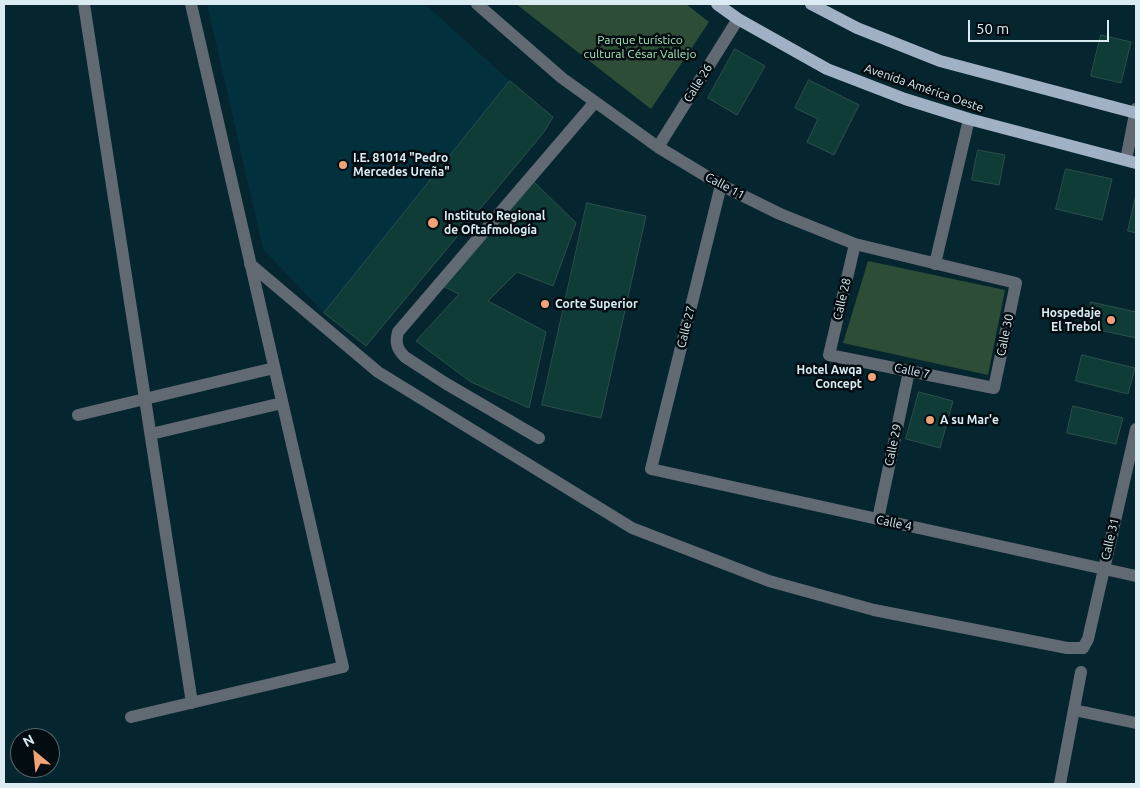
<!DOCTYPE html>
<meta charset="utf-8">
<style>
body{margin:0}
#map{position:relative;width:1140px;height:788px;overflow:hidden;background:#05262f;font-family:Ubuntu,sans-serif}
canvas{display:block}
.frame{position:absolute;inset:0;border:5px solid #daecf2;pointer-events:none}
.north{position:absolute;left:10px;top:728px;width:50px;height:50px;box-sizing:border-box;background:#030d11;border:1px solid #59666b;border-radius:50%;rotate:332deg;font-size:14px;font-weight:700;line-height:20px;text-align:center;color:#daecf2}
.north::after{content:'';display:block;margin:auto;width:18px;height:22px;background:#efa377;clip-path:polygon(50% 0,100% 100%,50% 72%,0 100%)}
.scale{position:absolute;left:968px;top:20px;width:141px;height:22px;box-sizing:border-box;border:2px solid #daecf2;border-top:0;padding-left:6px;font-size:15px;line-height:18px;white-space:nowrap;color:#daecf2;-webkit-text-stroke:4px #030d11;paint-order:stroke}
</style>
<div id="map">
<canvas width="1140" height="788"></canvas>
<div class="frame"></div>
<div class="north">N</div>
<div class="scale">50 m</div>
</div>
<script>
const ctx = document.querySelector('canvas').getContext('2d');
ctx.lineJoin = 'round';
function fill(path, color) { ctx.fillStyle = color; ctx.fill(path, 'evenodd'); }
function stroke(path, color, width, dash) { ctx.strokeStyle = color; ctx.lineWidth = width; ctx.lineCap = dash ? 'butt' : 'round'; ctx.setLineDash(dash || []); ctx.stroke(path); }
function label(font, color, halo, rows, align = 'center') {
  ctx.font = font + ' Ubuntu,sans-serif'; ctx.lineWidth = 5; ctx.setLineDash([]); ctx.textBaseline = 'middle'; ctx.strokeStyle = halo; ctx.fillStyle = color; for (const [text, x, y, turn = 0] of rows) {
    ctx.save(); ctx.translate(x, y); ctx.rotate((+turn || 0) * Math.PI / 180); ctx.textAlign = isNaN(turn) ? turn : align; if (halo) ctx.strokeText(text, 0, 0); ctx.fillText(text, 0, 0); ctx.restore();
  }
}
fill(new Path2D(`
 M207,4H425L510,81L324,313L263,249Z`), '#02303d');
fill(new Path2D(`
 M516,4H686L709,22L651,109Z
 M868,261L1005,290L988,375L843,343Z`), '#2d4d37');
const building = new Path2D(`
 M1101,35L1131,42L1121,83L1091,76Z
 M735,49L765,66L737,115L708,98Z
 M809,80L859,105L834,155L807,142L818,119L795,108Z
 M510,81L553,117L544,132L366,346L324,313Z
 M978,150L1005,155L999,185L972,180Z
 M1066,169L1112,179L1102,220L1056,209Z
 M532,180L576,223L553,286L517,272L488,301L546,332L529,408L471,382L416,341L459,294L441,285Z
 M1136,195V233L1128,231Z
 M587,203L646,216L601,418L542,405Z
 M1091,302L1136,312V338L1085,327Z
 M1082,355L1135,368L1128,394L1076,381Z
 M919,392L953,401L940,448L906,439Z
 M1073,406L1123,418L1116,444L1067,433Z`);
fill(building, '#103c38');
stroke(building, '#2c4f4b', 1);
stroke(new Path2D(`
 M84,4L192,703
 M477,4L562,78L658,147L721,185L780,214L855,244L1016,283L994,388L829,355L855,244
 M658,147L738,19
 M1126,160L1136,109
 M721,185L651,469L1136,576
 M250,264L378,372L632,528L769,581L874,610L1067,648H1083L1088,639L1136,429
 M935,264L969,119
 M78,415L274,368
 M151,434L282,403
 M539,438L445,383L405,357C397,349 395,343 398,332L595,102
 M878,519L909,371
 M1074,710L1136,723
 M131,717L343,667L191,4
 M1060,784L1081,672`), '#616973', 12);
stroke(new Path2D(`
 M717,4L738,19L827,69L905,99L969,119L1136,163
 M811,4L857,28L940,61L1136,113`), '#a0b1c5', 12);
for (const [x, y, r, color] of [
 [343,165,5,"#efa377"],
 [433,223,6,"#efa377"],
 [545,304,5,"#efa377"],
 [1111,320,5,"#efa377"],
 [872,377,5,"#efa377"],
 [930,420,5,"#efa377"]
]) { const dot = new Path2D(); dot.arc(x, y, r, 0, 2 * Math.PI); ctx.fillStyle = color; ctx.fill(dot); stroke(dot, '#030d11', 2); }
label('12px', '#a7e6b8', '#030d11', [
 ["Parque turístico",640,40],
 ["cultural César Vallejo",640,54]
]);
label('12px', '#daecf2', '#030d11', [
 ["Calle 26",698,83,-58],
 ["Avenida América Oeste",924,88,19],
 ["Calle 11",725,186,28],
 ["Calle 28",842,299,-77],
 ["Calle 27",686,327,-76],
 ["Calle 30",1005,335,-78],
 ["Calle 7",912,371,12],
 ["Calle 29",893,445,-78],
 ["Calle 4",894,523,12],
 ["Calle 31",1110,539,-77]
]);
label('bold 12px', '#daecf2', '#030d11', [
 ["I.E. 81014 \"Pedro",353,158],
 ["Mercedes Ureña\"",353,172],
 ["Instituto Regional",444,216],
 ["de Oftafmología",444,230],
 ["Corte Superior",555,304],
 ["Hospedaje",1101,313,"right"],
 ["El Trebol",1101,327,"right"],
 ["Hotel Awqa",862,370,"right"],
 ["Concept",862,384,"right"],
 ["A su Mar'e",940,420]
], 'left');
</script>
